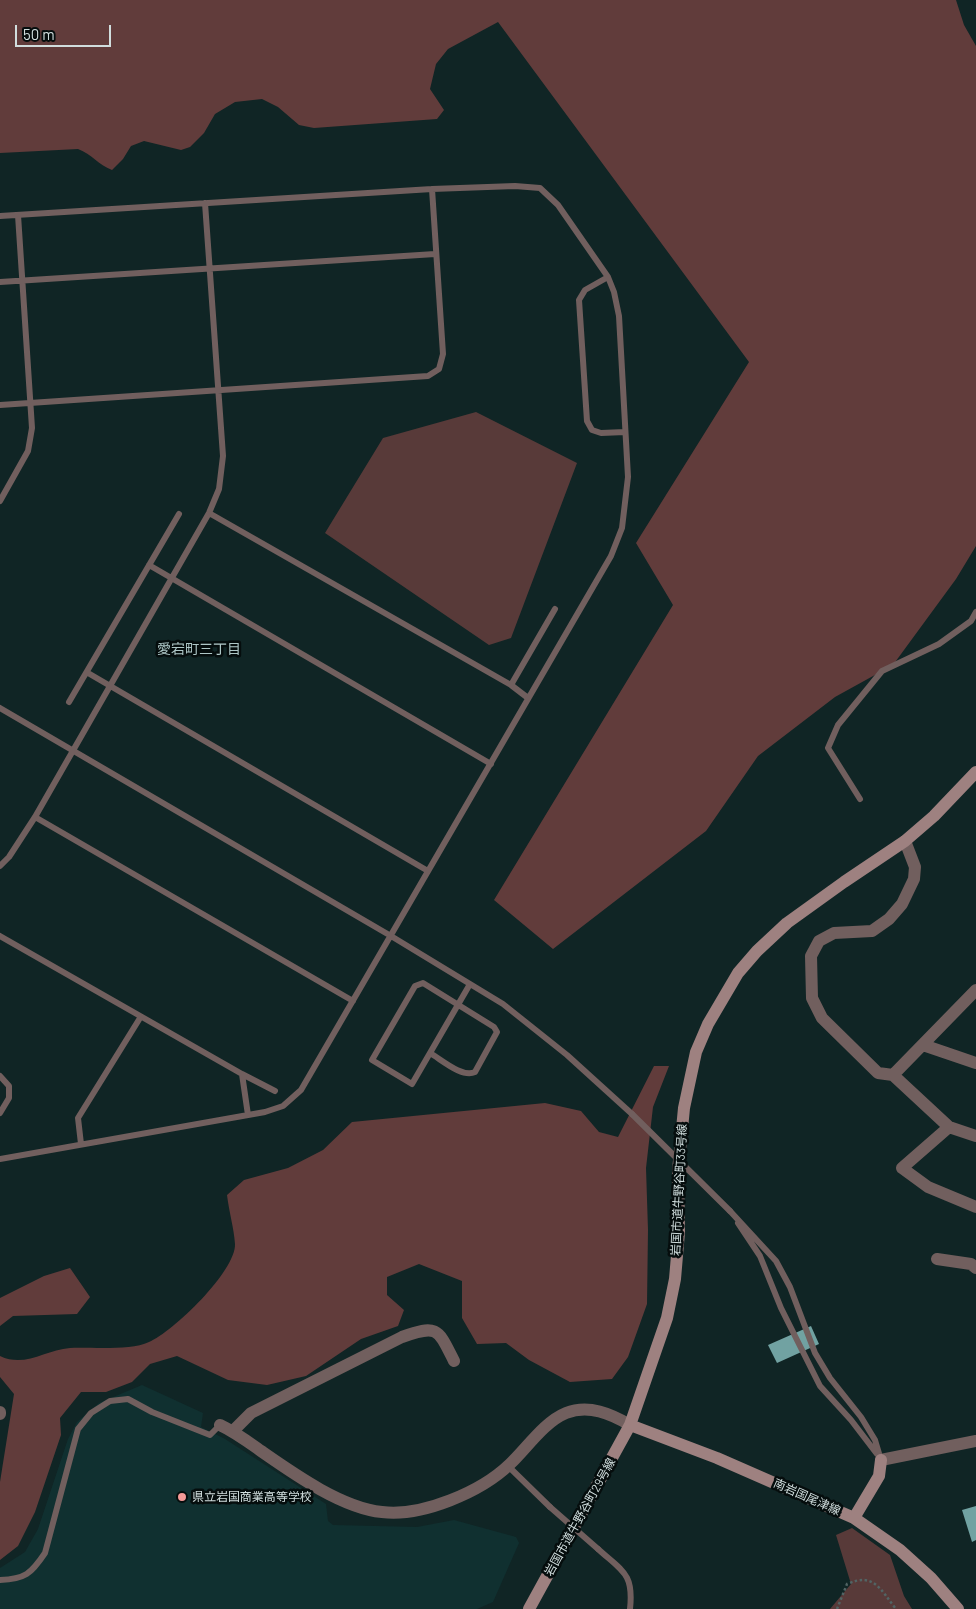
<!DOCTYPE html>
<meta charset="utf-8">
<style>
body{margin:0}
#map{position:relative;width:976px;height:1609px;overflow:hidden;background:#102525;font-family:Barlow,sans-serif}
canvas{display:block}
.scale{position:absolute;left:15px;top:25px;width:96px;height:22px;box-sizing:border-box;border:2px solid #d1dede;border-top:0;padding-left:6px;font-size:15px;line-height:18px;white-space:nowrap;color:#d1dede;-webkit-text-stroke:4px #050d0d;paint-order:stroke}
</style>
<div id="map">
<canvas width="976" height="1609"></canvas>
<div class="scale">50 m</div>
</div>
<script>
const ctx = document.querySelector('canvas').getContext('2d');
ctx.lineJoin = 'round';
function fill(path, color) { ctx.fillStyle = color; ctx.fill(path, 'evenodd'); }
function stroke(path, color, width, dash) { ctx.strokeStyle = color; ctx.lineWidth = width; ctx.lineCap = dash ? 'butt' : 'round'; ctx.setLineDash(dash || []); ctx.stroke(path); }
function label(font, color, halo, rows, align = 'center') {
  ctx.font = font + ' Barlow,"Noto Sans JP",sans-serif'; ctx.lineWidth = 5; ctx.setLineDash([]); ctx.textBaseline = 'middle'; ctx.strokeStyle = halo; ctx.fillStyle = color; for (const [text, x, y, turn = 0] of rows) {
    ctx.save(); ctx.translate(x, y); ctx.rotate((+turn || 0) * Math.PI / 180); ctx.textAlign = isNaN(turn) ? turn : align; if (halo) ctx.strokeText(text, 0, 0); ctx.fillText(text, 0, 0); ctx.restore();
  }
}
fill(new Path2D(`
 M142,1385L203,1413L201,1427L225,1439L326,1504L328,1521L333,1525L417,1527L454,1520L516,1537L519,1543L493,1602L477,1609H0V1568L25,1552L38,1529L68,1439L77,1422L99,1403Z`), '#103030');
fill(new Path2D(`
 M476,412L577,463L511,638L489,645L325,533L383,438Z
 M852,1528L890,1555L904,1596L912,1609H830L851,1584L836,1535Z`), '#583a39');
fill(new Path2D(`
 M0,0H956L964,25L976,46V546L956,579L893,665L835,697L758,756L706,831L553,949L494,900L673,605L636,543L749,362L498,22L448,49L436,64L430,89L444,110L437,119L314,128L299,125L278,107L262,99L235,102L215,114L204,133L190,147L181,150L144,141L131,146L123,159L112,170C98,165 92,154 78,149L0,153Z
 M654,1066H669L653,1107L646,1168L648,1230L647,1304L628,1357L612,1379L570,1382L529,1360L506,1343L477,1344L462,1318V1281L419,1264L387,1277V1295L404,1310L398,1326L361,1339L306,1376L267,1385L228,1380L177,1356L150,1364L132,1382L106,1392H81L60,1418L61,1435L35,1512L18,1546L0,1560V1482L14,1394L0,1377V1356C25,1368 45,1350 70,1348C91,1347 130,1351 149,1342C173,1332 236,1271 235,1244C234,1228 229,1212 227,1195L244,1180L288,1168L323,1150L352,1122L545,1103L581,1111L599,1132L618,1137Z
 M70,1268L90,1297L77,1314L13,1316L0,1326V1298L44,1276Z`), '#613c3b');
fill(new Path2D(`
 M811,1326L819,1344L777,1363L768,1345Z
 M976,1506V1540L972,1542L962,1510Z`), '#71a2a2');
stroke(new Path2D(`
 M837,1609L847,1584C874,1572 880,1589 896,1609`), '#526464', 2.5, [2.5, 2.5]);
stroke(new Path2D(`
 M0,216L432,189L515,186L540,188L558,205L608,277L614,292L619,316L628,477L622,528L611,556L301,1090L283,1106L265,1112L0,1159
 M608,277L585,290L579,300L587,421L592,430L601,433L625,432
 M0,282L435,254
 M0,405L428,376L439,369L443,354L432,189
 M0,501L28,451L32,428L18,215
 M209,513L511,685L528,698
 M149,565L491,764
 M88,673L428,871
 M511,685L555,609
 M69,702L179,514
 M0,708L391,936L503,1004L567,1055L632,1114
 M860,799L828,748L838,725L882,671L939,644L971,621L976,612
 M35,817L353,1001
 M0,866L9,857L35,817L209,513L219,489L223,456L205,203
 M0,936L242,1074L248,1115
 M430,1053C442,1060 462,1078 475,1072L497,1032L494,1027L423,983L415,986L372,1060L412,1084L470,984
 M242,1074L275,1091
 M0,1076L9,1086V1098L0,1113
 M81,1144L78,1118L140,1018
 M730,1211L776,1261L790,1287L815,1353L830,1378L861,1417L875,1440L881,1460
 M738,1223L760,1256L781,1308L820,1386L851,1420L877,1454
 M508,1466L550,1507
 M598,1549C622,1571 634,1573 630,1609
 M0,1580C25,1579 31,1574 45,1553L78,1429L91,1413L110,1401L128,1399L152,1412L210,1435L220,1425`), '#715f5e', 6);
stroke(new Path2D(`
 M905,841L915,867L914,879L902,904L889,919L872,931L834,933L819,941L811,956L812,998L822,1018L878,1073L893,1075L949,1127L976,1136
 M923,1045L976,1063
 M893,1075L976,990
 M949,1127L902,1168L928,1187L976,1207
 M937,1259L971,1264L976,1268
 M0,1414V1412
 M220,1425C235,1432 247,1441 261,1451C294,1474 342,1508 382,1512C422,1517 481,1492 510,1464C527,1448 544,1422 566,1413C589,1404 611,1414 630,1425
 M233,1431L251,1413L402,1337C438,1324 438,1329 454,1361
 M881,1460L976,1441`), '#715f5e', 12);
stroke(new Path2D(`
 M630,1425L717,1458L854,1518L900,1550L931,1578L958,1609
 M854,1518L879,1476L881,1460
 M529,1609L630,1425L667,1318L675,1279L679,1232L678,1171L684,1108L696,1052L708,1024L738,973L757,951L787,923L844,882L905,841L934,816L976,772`), '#9e8180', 12);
stroke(new Path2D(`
 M632,1114L730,1211
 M550,1507L598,1549`), '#715f5e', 6);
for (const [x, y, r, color] of [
 [182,1497,5,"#f59b98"]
]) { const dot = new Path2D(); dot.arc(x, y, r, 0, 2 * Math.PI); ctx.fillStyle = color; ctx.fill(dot); stroke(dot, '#050d0d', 2); }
label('12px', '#d1dede', '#050d0d', [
 ["岩国市道牛野谷町33号線",679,1190,-87],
 ["南岩国尾津線",807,1497,24],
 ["岩国市道牛野谷町29号線",580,1517,-61]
]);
label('12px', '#d1dede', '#050d0d', [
 ["県立岩国商業高等学校",192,1497]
], 'left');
label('14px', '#aec7c7', '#050d0d', [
 ["愛宕町三丁目",199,649]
]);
</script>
